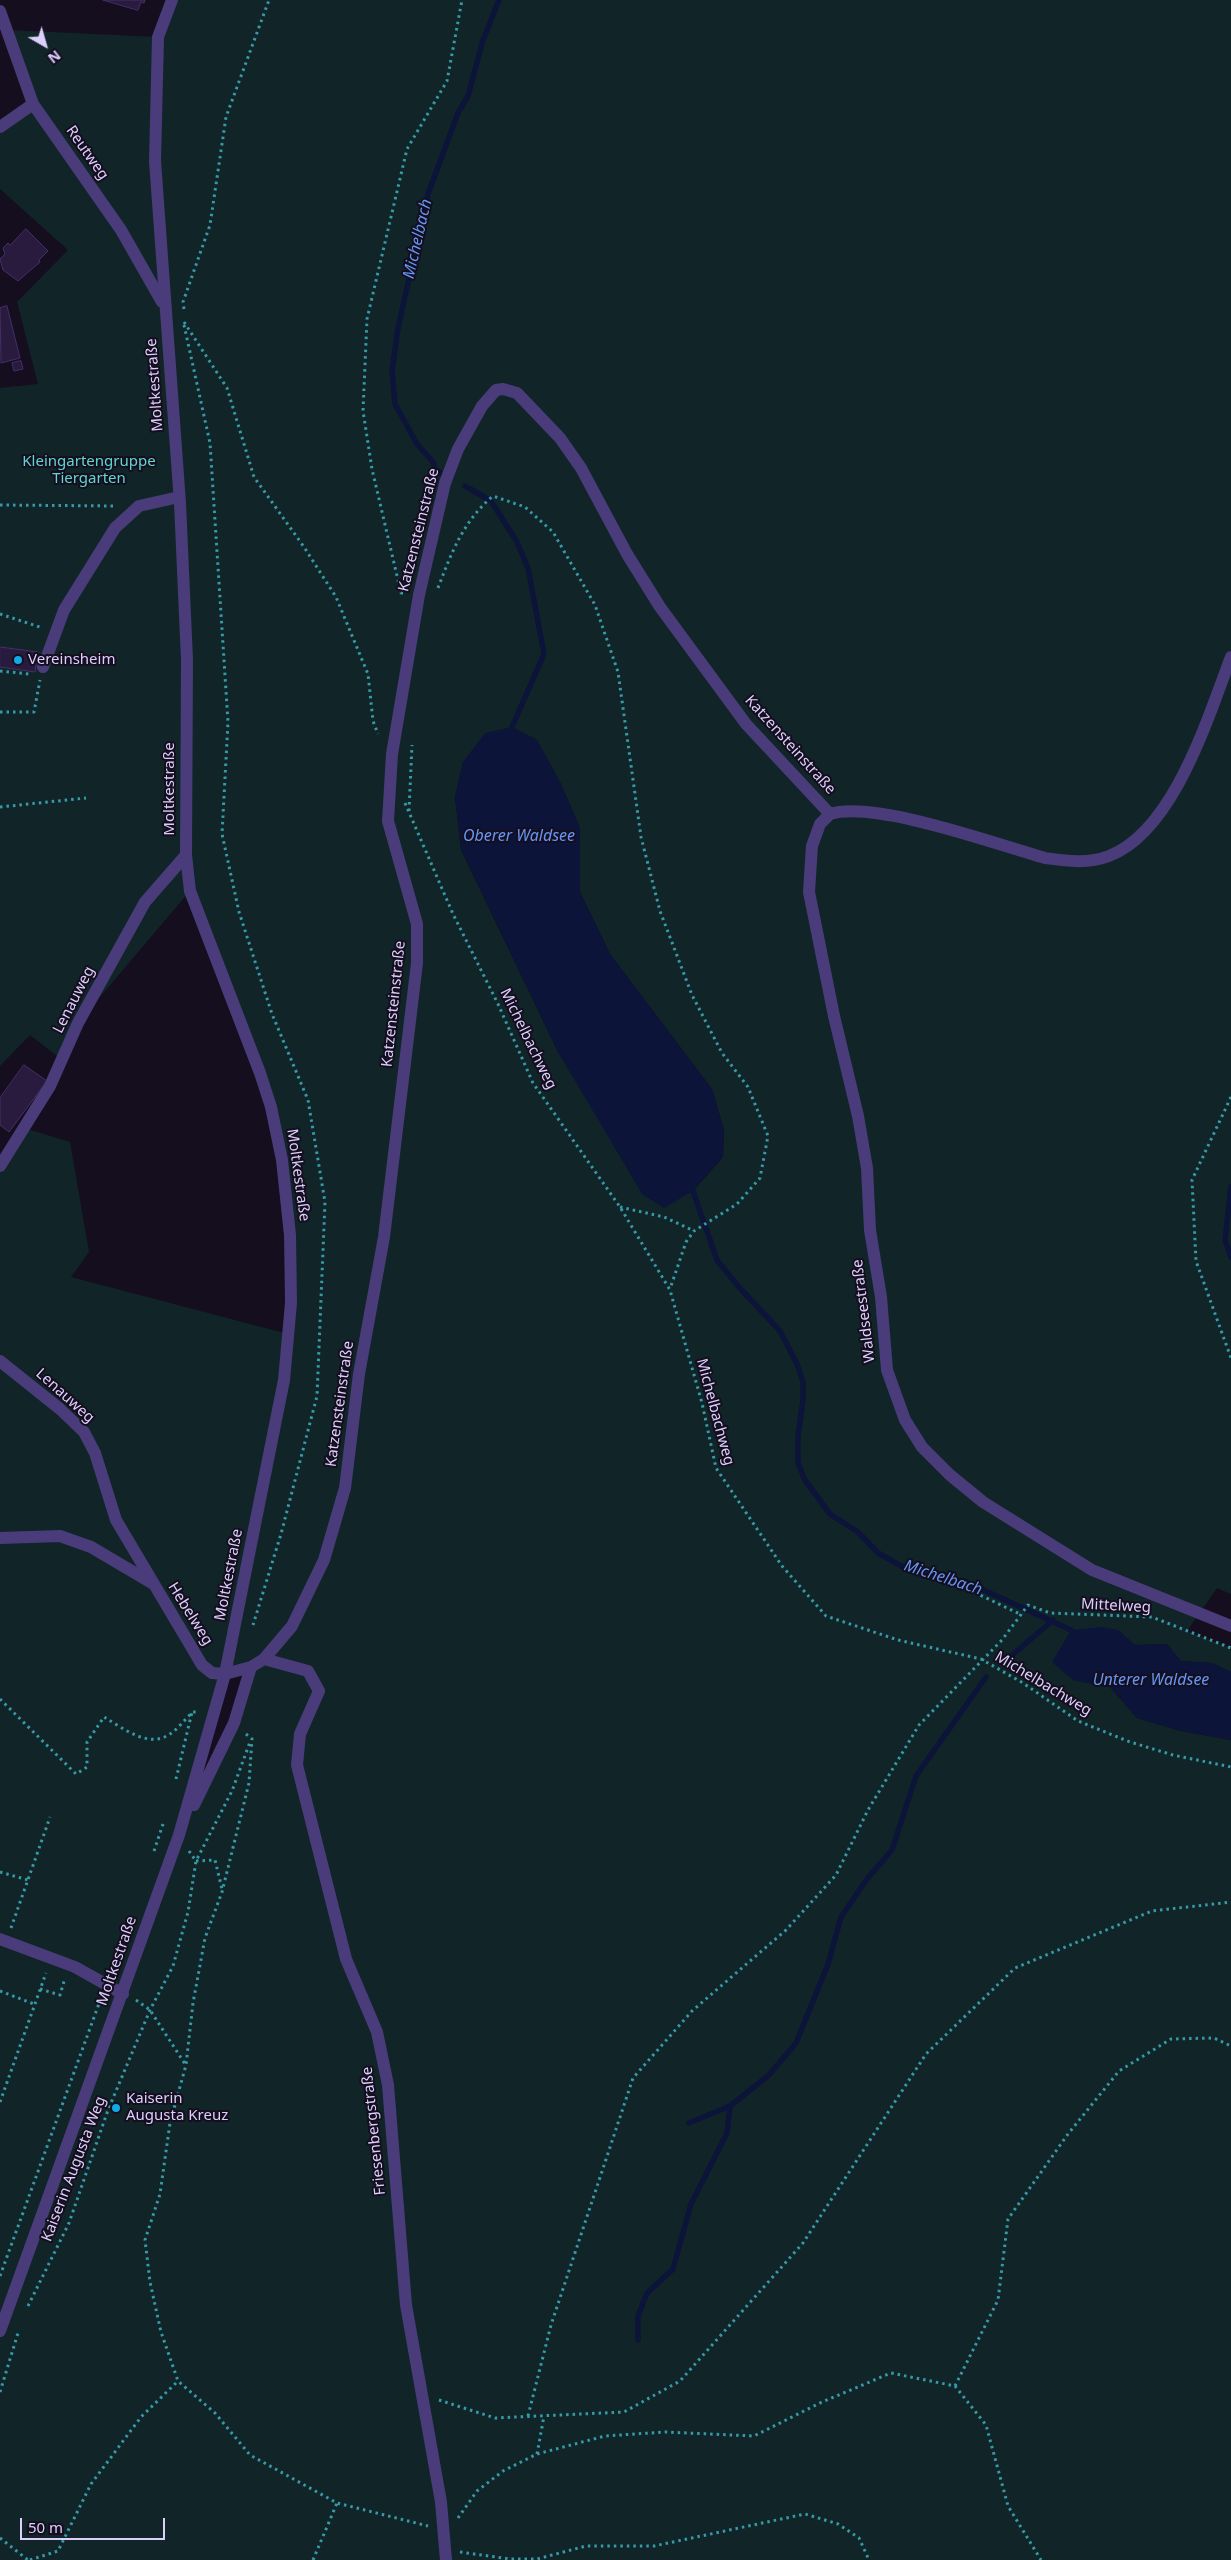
<!DOCTYPE html>
<meta charset="utf-8">
<style>
body{margin:0}
#map{position:relative;width:1231px;height:2560px;overflow:hidden;background:#140e1f;font-family:"Noto Sans",sans-serif}
canvas{display:block}
.north{position:absolute;left:20px;top:20px;width:50px;height:50px;-webkit-text-stroke:4px #140e1f;paint-order:stroke;rotate:142deg;font-size:14px;font-weight:700;line-height:20px;text-align:center;color:#dccffc}
.north::after{content:'';display:block;margin:auto;width:18px;height:22px;background:#dccffc;clip-path:polygon(50% 0,100% 100%,50% 72%,0 100%)}
.scale{position:absolute;left:20px;top:2518px;width:145px;height:22px;box-sizing:border-box;border:2px solid #dccffc;border-top:0;padding-left:6px;font-size:15px;line-height:18px;white-space:nowrap;color:#dccffc;-webkit-text-stroke:4px #140e1f;paint-order:stroke}
</style>
<div id="map">
<canvas width="1231" height="2560"></canvas>
<div class="north">N</div>
<div class="scale">50 m</div>
</div>
<script>
const ctx = document.querySelector('canvas').getContext('2d');
ctx.lineJoin = 'round';
function fill(path, color) { ctx.fillStyle = color; ctx.fill(path, 'evenodd'); }
function stroke(path, color, width, dash) { ctx.strokeStyle = color; ctx.lineWidth = width; ctx.lineCap = dash ? 'butt' : 'round'; ctx.setLineDash(dash || []); ctx.stroke(path); }
function label(font, color, halo, rows, align = 'center') {
  ctx.font = font + ' "Noto Sans",sans-serif'; ctx.lineWidth = 4; ctx.setLineDash([]); ctx.textBaseline = 'middle'; ctx.strokeStyle = halo; ctx.fillStyle = color; for (const [text, x, y, turn = 0] of rows) {
    ctx.save(); ctx.translate(x, y); ctx.rotate((+turn || 0) * Math.PI / 180); ctx.textAlign = isNaN(turn) ? turn : align; if (halo) ctx.strokeText(text, 0, 0); ctx.fillText(text, 0, 0); ctx.restore();
  }
}
fill(new Path2D(`
 M172,0H1231V1594L1217,1588L1187,1631L1231,1648V1672L1212,1663L1181,1661L1167,1644L1135,1645L1118,1630L1073,1680L1110,1687L1137,1718L1181,1731L1231,1740V2560H0V1166L24,1128L70,1142L89,1252L71,1277L288,1334L291,1303L271,1107L189,892L78,1023L62,1060L30,1035L0,1066V388L38,384L17,302L68,250L0,189V129L33,104L7,30L158,37ZM512,727L537,740L561,784L580,828V892L610,954L712,1089L724,1130L723,1157L693,1191L601,1121L558,1052L461,850L455,797L463,762ZM250,1668L234,1723L180,1831L225,1674Z`), '#112528');
fill(new Path2D(`
 M512,727L537,740L561,784L580,828V892L610,954L712,1089L724,1130L723,1156L693,1191L664,1208L642,1194L558,1052L461,849L455,797L463,762L485,733Z
 M1102,1627L1118,1630L1135,1645L1167,1644L1181,1661L1212,1663L1231,1672V1740L1181,1731L1137,1718L1110,1687L1073,1680L1052,1662L1071,1630Z`), '#0c1439');
stroke(new Path2D(`
 M441,473L435,470L433,462L417,444L395,404L392,371L398,328L428,194L458,113L468,96L483,40L499,0
 M465,486L491,501L517,542L528,568L544,654L512,727
 M1231,1187L1225,1240L1231,1257
 M693,1191L717,1260L738,1286L780,1331L797,1364L803,1382V1400L798,1436V1463L805,1480L830,1514L858,1532L878,1553L903,1567L929,1577L966,1582L1071,1630
 M1009,1658L1053,1620
 M689,2123L730,2106L769,2075L796,2043L828,1964L841,1917L867,1879L892,1850L916,1776L986,1677
 M638,2340V2316L647,2293L673,2269L691,2204L727,2133L730,2106`), '#0c1439', 5.5);
const building = new Path2D(`
 M103,0H145L144,3L141,2L138,10Z
 M26,229L48,251L39,260L40,262L18,281L3,270L0,259L5,254L3,248L8,243L10,245Z
 M7,306L20,358L1,363L0,308Z
 M21,361L23,369L14,371L12,363Z
 M0,647L38,652L35,672L0,667Z
 M24,1065L47,1081L9,1132L0,1125V1098Z`);
fill(building, '#291b3e');
stroke(building, '#452f69', 1);
stroke(new Path2D(`
 M184,309L183,302L210,225L226,117L269,0
 M184,322L227,388L254,477L304,547L336,597L368,674L373,721L378,734
 M184,325L210,443L228,722L222,834L239,912L272,1014L308,1100L325,1202L317,1396L281,1534L253,1625
 M0,505L116,506
 M438,588C451,554 463,521 493,496L525,507L553,532L595,605L618,672L641,837L660,911L692,995L722,1053L748,1087L768,1136L760,1178L737,1204L694,1231L686,1242L670,1289
 M403,593H401L372,469L363,411L367,319L407,149L447,81L462,0
 M0,614L43,628
 M0,671L29,674
 M0,712H34L40,680
 M405,803L453,914L498,1004L533,1083L620,1207L670,1290L702,1403L716,1468L782,1566L826,1616L898,1640L981,1659L1023,1683L1078,1721L1130,1742L1173,1755L1231,1767
 M0,807L86,798
 M409,811L412,745
 M1231,1097L1192,1180L1196,1261L1231,1358
 M620,1207L664,1217L694,1231
 M963,1587L1022,1615
 M0,1699L76,1774L87,1767V1742L104,1717C123,1728 148,1749 170,1734C178,1729 185,1719 193,1712H199
 M246,1734L252,1739L249,1783L222,1892L205,1938L193,2003L186,2065L170,2123L160,2194L145,2240L150,2282L161,2332L178,2381L215,2413L250,2455L337,2503L428,2526
 M176,1779L192,1712
 M154,1851L164,1821
 M189,1851L196,1861
 M196,1861L215,1860L222,1889
 M0,1872L28,1880
 M11,1928L50,1817
 M40,1989L60,1995L65,1978
 M0,1991L34,2004
 M136,2000L150,2010L185,2064
 M0,2102L46,1973
 M0,2276L101,1998
 M28,2306L69,2223L108,2110L150,2010L173,1966L188,1912L196,1861L232,1791L250,1742
 M955,2386L998,2300L1008,2219L1068,2134L1119,2071L1171,2039L1214,2038L1231,2046
 M0,2392L18,2333
 M439,2400L495,2418L624,2412L680,2381L803,2243L926,2054L1015,1968L1152,1911L1231,1902
 M528,2416L551,2325L633,2078L692,2011L786,1930L836,1875L868,1810L919,1725L1002,1640L1028,1605L1050,1613L1152,1617L1231,1648
 M537,2454L544,2416
 M458,2518L477,2491L503,2471L537,2454L605,2436L665,2432L754,2436L822,2402L891,2373L955,2386L986,2425L1008,2506L1041,2560
 M0,2538L28,2560
 M460,2552L510,2559H537L586,2546H654L805,2514L838,2524L859,2538L869,2560
 M30,2560L58,2551L91,2484L141,2417L178,2381
 M313,2560L337,2503`), '#369aa9', 3, [2.5, 4]);
stroke(new Path2D(`
 M0,11L33,104L121,230L162,302
 M0,127L33,104
 M43,667L64,610L115,528L139,506L179,497
 M830,814L820,824L812,846L809,892L834,1016L858,1116L867,1168L870,1230L881,1297L887,1370L905,1420L922,1447L950,1475L983,1502L1092,1570L1231,1626
 M830,814C874,800 996,844 1045,858C1067,861 1088,864 1109,856C1174,831 1208,717 1231,657
 M0,1166L50,1086L78,1023L145,902L186,855
 M0,1361L60,1409L84,1432L95,1453L116,1520L202,1665L212,1673L225,1674L251,1667L264,1659L292,1626L324,1560L345,1488L359,1374L384,1237L417,963V924L388,821L392,754L419,595L445,483L458,449L482,406L496,390L503,389L517,393L560,438L581,468L627,554L660,607L746,724L830,814
 M0,1538L60,1536L91,1547L152,1583
 M264,1659L308,1671L319,1691L300,1734L297,1765L346,1959L377,2032L388,2085L406,2305L441,2502L446,2560
 M194,1805L234,1723L251,1667
 M0,1939L75,1967L123,1994
 M0,2331L179,1835L225,1674L284,1380L291,1303L290,1235L282,1160L271,1107L260,1073L190,891L186,855L187,660L180,503L155,161L158,37L172,0`), '#4a3c7a', 12);
for (const [x, y, r, color] of [
 [18,660,5,"#10aae6"],
 [116,2108,5,"#10aae6"]
]) { const dot = new Path2D(); dot.arc(x, y, r, 0, 2 * Math.PI); ctx.fillStyle = color; ctx.fill(dot); stroke(dot, '#140e1f', 2); }
label('15px', '#dccffc', '#140e1f', [
 ["Reutweg",87,153,55],
 ["Moltkestraße",155,385,-94],
 ["Katzensteinstraße",419,530,-76],
 ["Katzensteinstraße",790,745,48],
 ["Moltkestraße",170,789,-90],
 ["Lenauweg",74,1000,-63],
 ["Katzensteinstraße",394,1004,-84],
 ["Michelbachweg",528,1039,64],
 ["Moltkestraße",298,1175,82],
 ["Waldseestraße",864,1311,-97],
 ["Lenauweg",65,1396,42],
 ["Katzensteinstraße",340,1404,-82],
 ["Michelbachweg",715,1412,75],
 ["Moltkestraße",229,1575,-79],
 ["Mittelweg",1116,1606,3],
 ["Hebelweg",190,1614,58],
 ["Michelbachweg",1043,1684,31],
 ["Moltkestraße",117,1961,-71],
 ["Friesenbergstraße",374,2131,-96],
 ["Kaiserin Augusta Weg",74,2169,-69]
]);
label('15px', '#61d6ce', '#140e1f', [
 ["Kleingartengruppe",89,462],
 ["Tiergarten",89,479]
]);
label('15px', '#dccffc', '#140e1f', [
 ["Vereinsheim",28,660],
 ["Kaiserin",126,2099],
 ["Augusta Kreuz",126,2116]
], 'left');
label('italic 16px', '#6497f4', '#140e1f', [
 ["Michelbach",418,239,-77],
 ["Oberer Waldsee",519,836],
 ["Michelbach",943,1578,18],
 ["Unterer Waldsee",1151,1680]
]);
</script>
